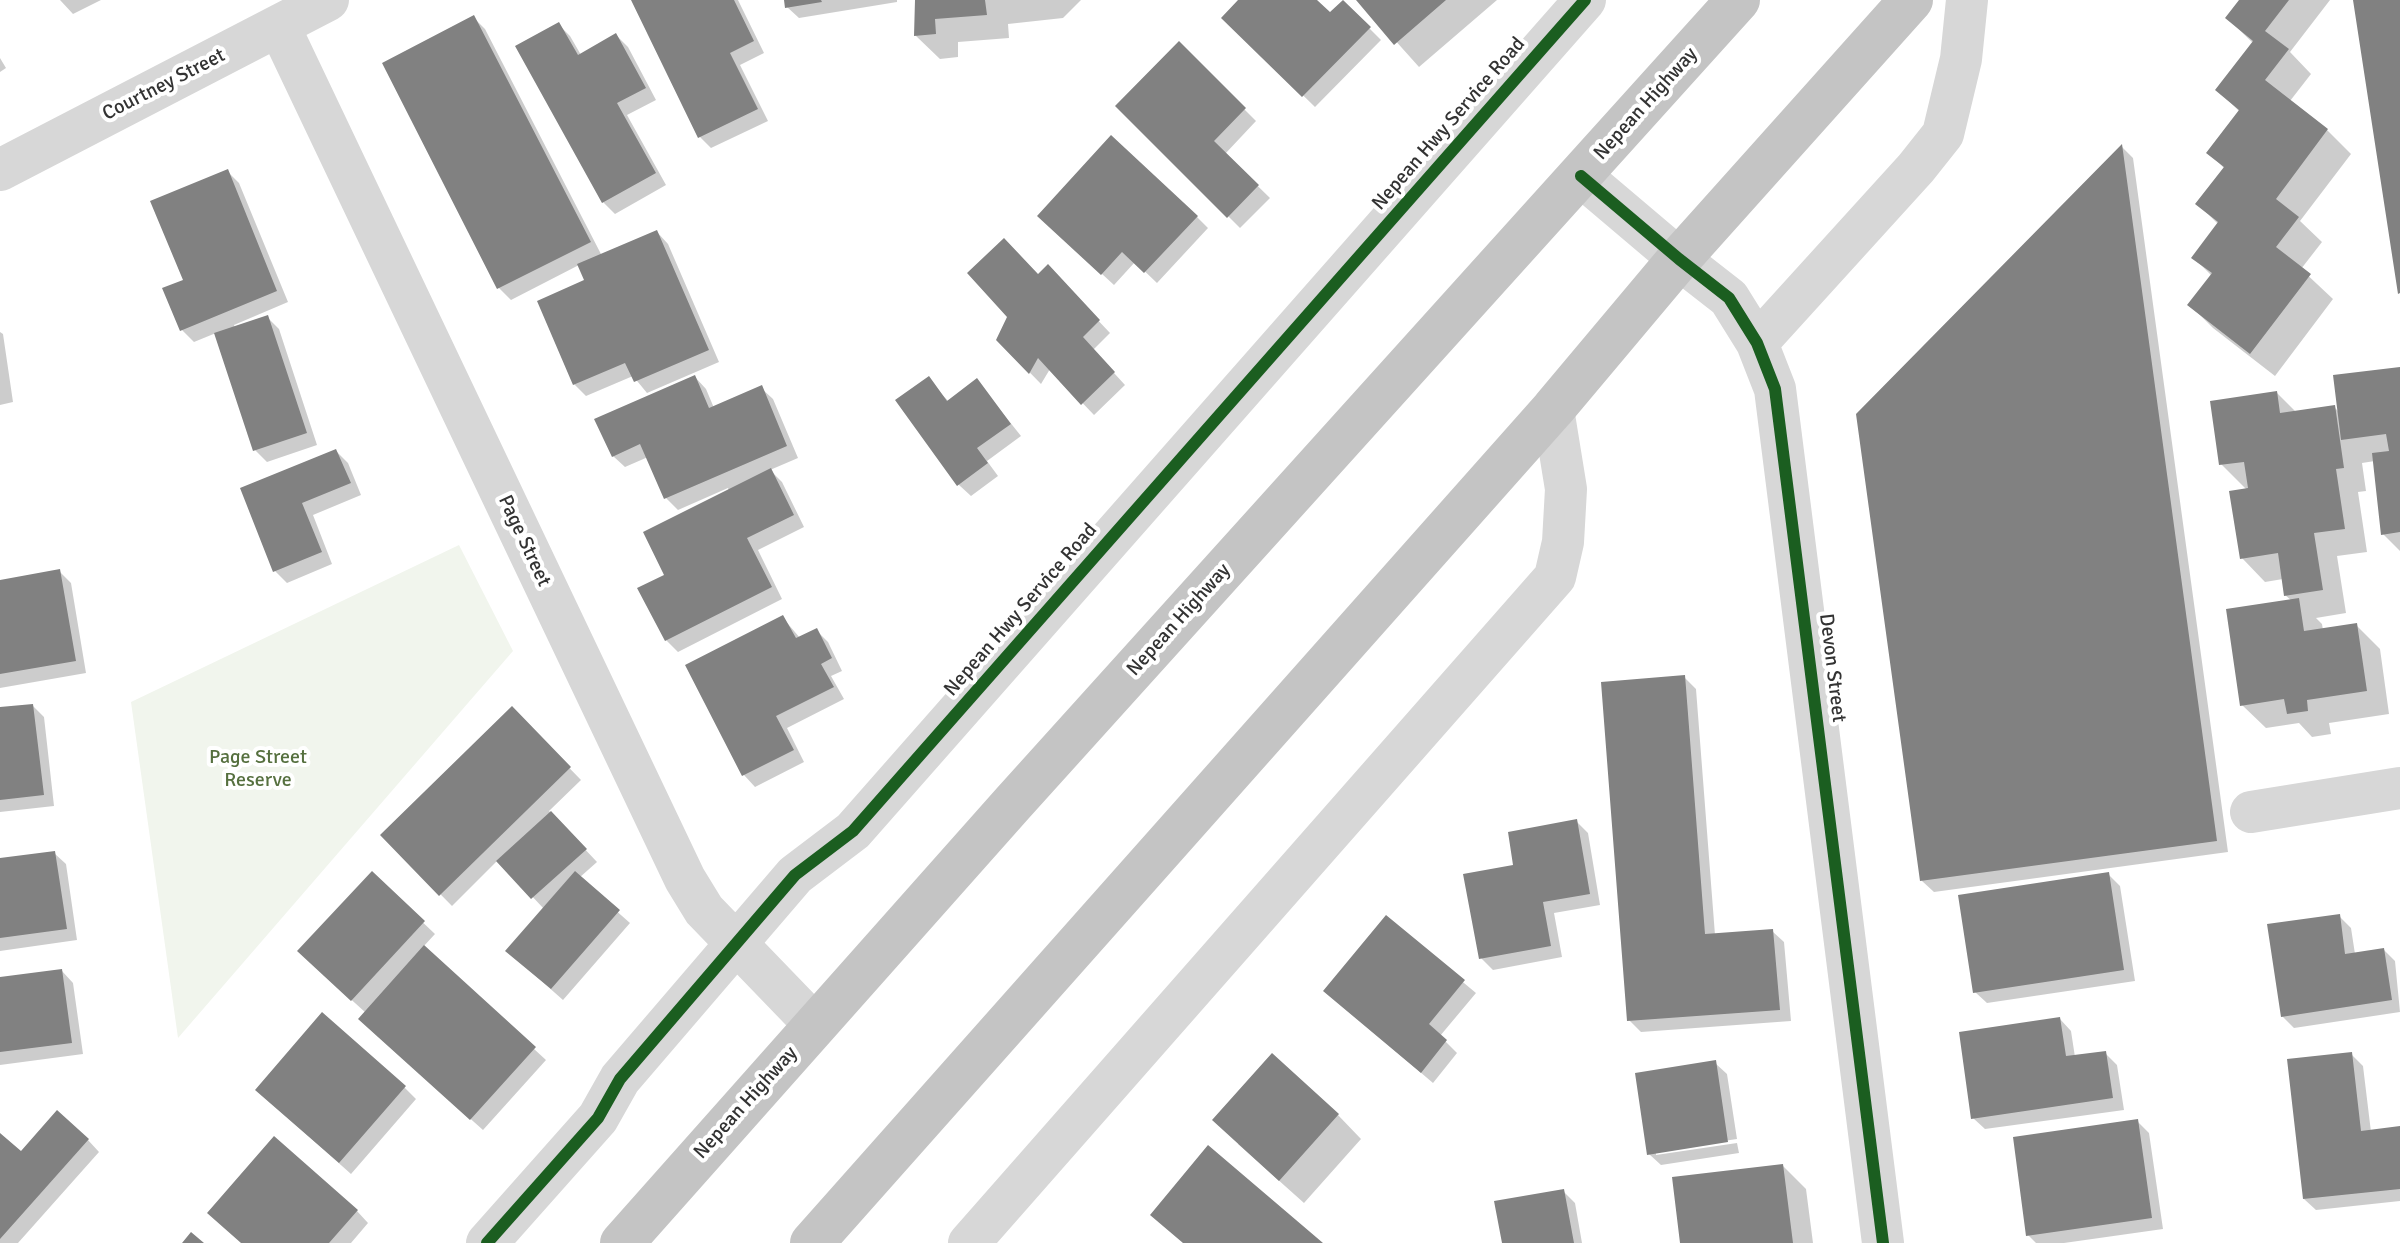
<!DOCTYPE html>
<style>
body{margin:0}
canvas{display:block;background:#fff}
</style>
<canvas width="2400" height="1243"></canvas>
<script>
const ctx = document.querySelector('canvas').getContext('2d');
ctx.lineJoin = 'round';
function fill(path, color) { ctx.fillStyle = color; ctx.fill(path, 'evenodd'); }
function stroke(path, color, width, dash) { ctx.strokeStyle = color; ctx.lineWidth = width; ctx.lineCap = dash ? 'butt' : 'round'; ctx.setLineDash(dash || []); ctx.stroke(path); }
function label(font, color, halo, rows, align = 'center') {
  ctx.font = font + ' Signika,sans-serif'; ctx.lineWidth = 8; ctx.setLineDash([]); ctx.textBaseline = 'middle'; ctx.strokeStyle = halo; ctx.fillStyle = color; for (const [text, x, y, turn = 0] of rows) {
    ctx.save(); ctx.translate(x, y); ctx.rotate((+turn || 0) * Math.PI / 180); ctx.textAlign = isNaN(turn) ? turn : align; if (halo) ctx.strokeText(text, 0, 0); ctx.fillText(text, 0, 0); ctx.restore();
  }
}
fill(new Path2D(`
 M459,545L513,651L178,1038L131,702Z`), '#f1f5ed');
fill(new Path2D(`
 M60,0H101L73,14Z
 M633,0H738L764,53L740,65L768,121L711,148L700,137Z
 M786,0H897V2L799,18L787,7Z
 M917,0H1081L1063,18L1008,24L1009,38L958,42V57L940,59L916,36Z
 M1241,0H1315L1330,15L1343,2L1381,40L1315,107L1224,18Z
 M1359,0H1497L1419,67Z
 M2241,0H2330L2290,52L2311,74L2290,101L2327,130L2351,154L2300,221L2322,242L2301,269L2333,299L2275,376L2213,328L2190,305L2212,276L2194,258L2219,225L2198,204L2225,169L2209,153L2240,112L2218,90L2254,44L2227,18Z
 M474,18L485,29L602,256L657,232L668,244L719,362L647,393L633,376L586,396L574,384L587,281L579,265L511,300L499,288L384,64Z
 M559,25L570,36L581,55L616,35L628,47L656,100L627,115L666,185L615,214L603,202Z
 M1179,44L1256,121L1225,154L1270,198L1240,228L1118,106Z
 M0,58L6,68L0,72Z
 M2122,147L2133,158L2228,852L1934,892L1922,881Z
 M227,171L239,183L288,302L234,325L235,328L267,317L279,329L317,445L267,462L255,450L216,333L194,342L182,330L165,289L185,281Z
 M1197,217L1208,228L1157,283L1135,262L1114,285L1051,227Z
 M1038,276L1059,279L1110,333L1093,350L1125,385L1094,415L1050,369L1041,384L998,340Z
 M0,332L3,334L13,402L0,405Z
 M2400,369V551L2383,534L2375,461L2362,463L2366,491L2358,492L2367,552L2337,556L2346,613L2316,618L2322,624L2323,630L2356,625L2380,649L2389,714L2329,723L2331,734L2312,737L2299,723L2266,728L2242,705L2292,601L2285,595L2283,579L2265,582L2242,558L2247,490L2221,464L2277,393L2296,412L2334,407L2339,412Z
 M695,377L706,389L714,408L761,388L773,399L798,458L770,470L782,482L804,527L758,550L782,599L678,652L666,640L667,575L729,491L728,488L678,510L666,498L648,457L625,467L613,456Z
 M928,379L949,402L977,381L1021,436L987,461L998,476L971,496L959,485L898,401Z
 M336,451L348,463L361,495L313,515L332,564L287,583L275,571L242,489Z
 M60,572L71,583L86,673L0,688V582Z
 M783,618L800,638L816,630L828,642L842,671L831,676L844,699L787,728L804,762L755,787L744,775Z
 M1684,677L1696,689L1715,935L1772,931L1784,942L1791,1021L1641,1032L1629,1020Z
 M33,706L44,717L54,806L0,812V709Z
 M512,709L581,780L549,811L597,862L579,878L630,923L563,1000L520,962L544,909L498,860L452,906L383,836Z
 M1576,821L1588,833L1600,905L1554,913L1562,957L1493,970L1481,958L1516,866Z
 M54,853L66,864L77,940L0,951V860Z
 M372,874L435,934L423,947L546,1060L483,1130L372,1031L366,1013L311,963Z
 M2109,875L2120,886L2135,981L1987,1003L1975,992Z
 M2339,916L2351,928L2355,954L2384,950L2395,961L2400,1012L2294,1028L2282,1016Z
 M1386,918L1476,993L1440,1036L1457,1053L1433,1083L1325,991Z
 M62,971L73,983L83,1054L0,1065V979Z
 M2060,1019L2071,1031L2075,1057L2105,1053L2117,1065L2124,1110L1985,1129L1973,1118Z
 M2351,1054L2363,1066L2371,1132L2400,1128V1201L2316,1210L2304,1199Z
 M1715,1063L1727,1074L1737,1139L1656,1151V1155L1737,1143L1739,1153L1661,1165L1649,1154Z
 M404,1087L416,1099L351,1174L269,1101Z
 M1338,1115L1361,1139L1304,1203L1238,1144Z
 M2137,1121L2149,1133L2163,1229L2064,1243H2036L2028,1235Z
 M0,1135L21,1154L88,1140L99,1152L18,1243H0Z
 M1783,1166L1806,1189L1813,1243H1682Z
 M1563,1191L1575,1203L1582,1243H1504Z
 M357,1211L368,1223L351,1243H242Z`), '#0003');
fill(new Path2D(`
 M631,0H734L754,41L730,53L758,109L698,138Z
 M784,0H821L822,2L785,8Z
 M915,0H985L987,15L935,19L936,34L914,36Z
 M1238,0H1317L1330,12L1343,0L1371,27L1302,97L1221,18Z
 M1356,0H1446L1394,45Z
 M2239,0H2289L2265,31L2289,49L2265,80L2328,129L2276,199L2299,217L2276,247L2311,274L2250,354L2187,305L2212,273L2191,258L2218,222L2195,204L2224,167L2206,153L2239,110L2215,90L2253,41L2225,18Z
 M2353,0H2400V293L2398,294Z
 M474,15L591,242L497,289L382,63Z
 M559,22L578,55L616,33L646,88L617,103L656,173L602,203L515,46Z
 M1179,41L1246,108L1214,141L1259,185L1227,218L1115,106Z
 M1111,135L1198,216L1144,273L1122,252L1101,275L1037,216Z
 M2122,144L2217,841L1920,881L1856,414Z
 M228,169L277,291L180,331L162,288L183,280L150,201Z
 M657,230L709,350L634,382L625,363L573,385L537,301L584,280L577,264Z
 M1004,238L1038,274L1048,264L1100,320L1083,337L1115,372L1081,405L1038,358L1029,374L996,340L1007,317L967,273Z
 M268,315L307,433L253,451L214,333Z
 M2400,367V532L2381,535L2372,453L2389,451L2386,434L2341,440L2333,375Z
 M695,375L709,408L762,385L787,446L664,499L640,444L612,457L594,419Z
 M929,376L947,401L977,378L1011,424L977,448L988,463L957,486L895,400Z
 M2277,391L2280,413L2335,405L2344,468L2336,469L2345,529L2314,533L2323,590L2284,596L2278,553L2240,559L2229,491L2248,488L2244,462L2219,465L2210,401Z
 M336,449L351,483L302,503L322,552L273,572L240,488Z
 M771,468L794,515L747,538L772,587L665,641L637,588L664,575L643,532Z
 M60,569L76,661L0,674V580Z
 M2299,598L2304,631L2357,623L2367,691L2307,700L2308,711L2287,714L2284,699L2240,706L2226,609Z
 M783,615L796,638L817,628L832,658L821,664L834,687L776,716L794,750L742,776L685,665Z
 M1685,675L1705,934L1773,929L1780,1010L1627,1021L1601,682Z
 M33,704L44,795L0,800V707Z
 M512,706L571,767L439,896L380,835Z
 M551,811L587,849L531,899L496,861Z
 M1577,819L1590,894L1543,902L1551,946L1479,959L1463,874L1513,865L1508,832Z
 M55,851L67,929L0,938V858Z
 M372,871L425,921L351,1001L297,951Z
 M575,871L620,910L551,989L505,951Z
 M2109,872L2124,970L1973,993L1958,895Z
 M2340,914L2345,954L2384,948L2392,1000L2281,1017L2267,924Z
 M1386,915L1465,980L1429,1024L1447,1040L1421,1073L1323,991Z
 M424,945L536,1047L470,1120L358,1019Z
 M62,969L72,1043L0,1052V977Z
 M322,1012L406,1086L339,1163L255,1090Z
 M2060,1017L2066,1056L2106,1051L2113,1098L1971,1119L1959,1032Z
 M2352,1052L2361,1131L2400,1126V1189L2303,1199L2287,1059Z
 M1272,1053L1339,1114L1279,1181L1212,1120Z
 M1716,1060L1728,1142L1647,1155L1635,1073Z
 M57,1110L89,1139L0,1239V1133L21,1151Z
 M2138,1119L2152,1218L2026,1236L2013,1137Z
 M274,1136L358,1210L329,1243H241L207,1213Z
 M1208,1145L1323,1243H1183L1150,1215Z
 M1783,1164L1793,1243H1680L1672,1177Z
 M1564,1189L1574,1243H1502L1494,1201Z
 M191,1232L204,1243H182Z`), '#818181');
stroke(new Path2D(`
 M279,26L685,879L704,910L815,1025
 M0,170L328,0
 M1581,176L1679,259L1729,298L1757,343L1775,389L1883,1243
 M1757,343L1916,168L1943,134L1961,59L1967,0
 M2251,812L2400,788
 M487,1243L598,1118L620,1079L795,875L853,831L1585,0
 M969,1243L1555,577L1563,542L1566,489L1553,409`), '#d7d7d7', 42);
stroke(new Path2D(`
 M622,1243L1013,803L1738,0
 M812,1243L1553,409L1679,259L1911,0`), '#c4c4c4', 44);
stroke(new Path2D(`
 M1581,176L1679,259L1729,298L1757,343L1775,389L1883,1243
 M487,1243L598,1118L620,1079L795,875L853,831L1585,0`), '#1b5e20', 12);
label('20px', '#333', '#fff', [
 ["Courtney Street",164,85,-27],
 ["Nepean Highway",1646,104,-48],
 ["Nepean Hwy Service Road",1449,124,-49],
 ["Page Street",524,541,65],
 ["Nepean Hwy Service Road",1021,610,-49],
 ["Nepean Highway",1179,620,-48],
 ["Devon Street",1832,668,83],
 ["Nepean Highway",746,1103,-48]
]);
label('20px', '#56703f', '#fff', [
 ["Page Street",258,758],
 ["Reserve",258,781]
]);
</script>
